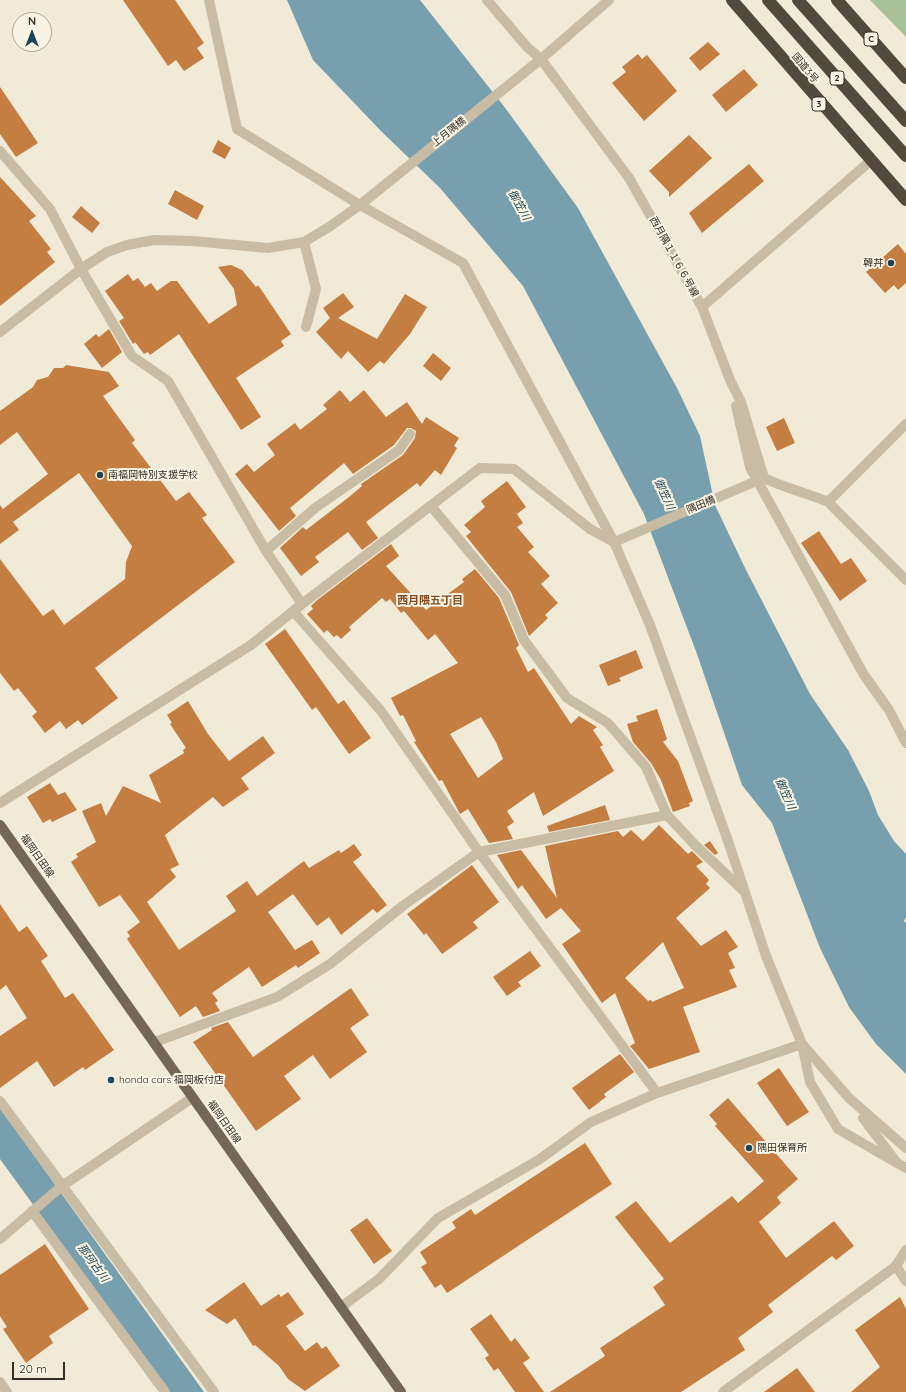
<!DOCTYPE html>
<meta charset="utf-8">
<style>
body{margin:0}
#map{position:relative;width:906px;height:1392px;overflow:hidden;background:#f0ead7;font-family:Quicksand,sans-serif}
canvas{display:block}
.north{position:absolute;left:12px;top:12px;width:40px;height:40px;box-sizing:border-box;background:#f8f3e3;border:1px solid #a9a497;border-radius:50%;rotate:0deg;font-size:11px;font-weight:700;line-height:16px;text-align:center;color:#332d25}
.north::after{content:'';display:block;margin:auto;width:14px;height:18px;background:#1c4454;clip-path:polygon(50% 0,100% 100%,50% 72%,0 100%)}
.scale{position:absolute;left:12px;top:1362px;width:53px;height:18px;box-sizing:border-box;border:2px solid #332d25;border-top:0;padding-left:5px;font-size:12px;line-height:14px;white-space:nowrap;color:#332d25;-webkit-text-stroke:3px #f8f3e3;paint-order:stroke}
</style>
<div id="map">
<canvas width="906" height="1392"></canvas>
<div class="north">N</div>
<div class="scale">20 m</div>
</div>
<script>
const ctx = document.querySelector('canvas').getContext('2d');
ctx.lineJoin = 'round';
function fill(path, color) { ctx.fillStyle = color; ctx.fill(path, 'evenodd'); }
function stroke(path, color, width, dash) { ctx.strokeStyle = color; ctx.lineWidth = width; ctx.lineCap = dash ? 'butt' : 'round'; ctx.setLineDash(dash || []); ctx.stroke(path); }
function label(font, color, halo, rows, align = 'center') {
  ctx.font = font + ' Quicksand,"Noto Sans JP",sans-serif'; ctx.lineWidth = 4; ctx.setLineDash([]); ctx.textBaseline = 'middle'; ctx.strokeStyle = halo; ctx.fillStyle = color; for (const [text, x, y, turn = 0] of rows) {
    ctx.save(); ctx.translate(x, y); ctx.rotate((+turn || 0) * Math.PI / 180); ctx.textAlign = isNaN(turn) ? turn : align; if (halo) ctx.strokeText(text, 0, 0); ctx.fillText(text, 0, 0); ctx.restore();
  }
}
fill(new Path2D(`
 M870,0H906V37Z`), '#a9bf98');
fill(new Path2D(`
 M287,0H420L506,109L578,208L677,388L700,436L715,505L745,568L810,694L848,750L869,791L878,815L894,841L906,854V917L904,921L906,923V1074L876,1044L849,1007L820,948L772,823L742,785L697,654L644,514L523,286L440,188L381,131L313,60Z
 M0,1108L204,1392H169L0,1159Z`), '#779fad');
fill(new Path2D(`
 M123,0H175L204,43L197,48L204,58L184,71L176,60L168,66Z
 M708,42L720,54L700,71L689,58Z
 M638,54L642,59L647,55L677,91L644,121L612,83L626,72L622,67Z
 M744,69L758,85L726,112L712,95Z
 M0,87L38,143L16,157L0,134Z
 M689,135L712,158L669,197V192L649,171Z
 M218,140L231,148L225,159L212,152Z
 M749,164L764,181L702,233L689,213Z
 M0,177L36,216L29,221L51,249L47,252L55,262L0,306Z
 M175,190L204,206L197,220L168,204Z
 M81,206L100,223L92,233L72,217Z
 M898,244L906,254V283L898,290L894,285L885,293L866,272Z
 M231,265L242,270L256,287L258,285L291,334L281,341L284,346L236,378L261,417L241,430L179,334L150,355L148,352L144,354L135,342L133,344L119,321L124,318L105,291L128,274L133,281L138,278L145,287L151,283L157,291L171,281H177L209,324L237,305L234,289L218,267Z
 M343,293L354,307L338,318L377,339L405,294L427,307L410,334L384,364L380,361L368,372L348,351L341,359L316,332L330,318L323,308Z
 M109,329L122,352L102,368L84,344L96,334L99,337Z
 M433,353L451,368L441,381L423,366Z
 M66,365L109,372L119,386L103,396L135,440L132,443L176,501L189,492L207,515L202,518L235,562L95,668L118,698L82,725L78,720L66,729L60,721L45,733L32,716L37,712L18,688L14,691L0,673V559L43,616L53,609L64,625L125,579L126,562L132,546L79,473L13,522L19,530L0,544V505L3,509L48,474L17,432L0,445V411L33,387L37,380L48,377L54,368H63Z
 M340,390L350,402L364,390L386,417L407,402L422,424L426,417L459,438L454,446L457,448L441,475L435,470L420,487L417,483L366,522L378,538L362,550L348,532L315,557L319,562L301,576L280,548L303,527L306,530L349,497L362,486L361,484L403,455L415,438L416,431L411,428H407L394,445L353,474L344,463L290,508L296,516L279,531L235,474L247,464L254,472L275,455L267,444L295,423L300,430L327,409L323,405Z
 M784,418L795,443L777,451L766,427Z
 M507,481L526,507L517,514L523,523L517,527L534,547L528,552L550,576L541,584L558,603L545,615L548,618L529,636L511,592L466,536L471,532L464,525L485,507L481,501Z
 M819,531L841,564L851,558L867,581L840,601L801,543Z
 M391,544L399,556L386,566L426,610L464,582L462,579L475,569L499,598L519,645L516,648L528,672L534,668L571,724L579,716L597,727L593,730L603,745L600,747L614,771L543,816L534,792L507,811L514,822L507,827L513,839L489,843L468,809L460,814L442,780L439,781L414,742L416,741L403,715L400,716L391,698L458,663L435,634L428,640L404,611L401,613L390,599L386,602L382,598L349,627L351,630L341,639L337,635L334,637L327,630L324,633L307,614L313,609L311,606L316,601ZM481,717L496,742L503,759L478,778L450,734Z
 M285,629L338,704L344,700L371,738L349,754L316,707L312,710L265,644Z
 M636,650L643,668L619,678L621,681L608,686L599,665Z
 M188,701L208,734L229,761L263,736L275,753L241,778L249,789L223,807L213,797L165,835L179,865L170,869L176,877L147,902L179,950L236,911L226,896L247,881L257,896L304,861L309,868L339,850L341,853L354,844L362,855L353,862L387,905L377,913L373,909L341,935L329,917L317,926L293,894L268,912L295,950L312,940L320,953L298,968L296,965L262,987L249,967L212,993L218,1001L215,1003L220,1011L203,1017L196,1006L180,1017L127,939L130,936L127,932L140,922L120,895L99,907L71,862L78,857L76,854L96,842L82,811L101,803L106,816L123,786L161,803L149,775L184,753L183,750L186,748L170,724L172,723L167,715Z
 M657,709L667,739L663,742L678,761L693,801L689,803L690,806L673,812L661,780L651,763L633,742L627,724L638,721L636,716Z
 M50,783L58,795L65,792L77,810L52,822L50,819L43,823L27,797Z
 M605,805L610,820L549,832L547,826Z
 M659,825L688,854L692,851L703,862L696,866L709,880L706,884L710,888L676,918L701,946L726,930L738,947L728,953L735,968L729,970L737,987L683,1007L700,1052L649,1069L630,1046L635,1043L615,993L602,1003L562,944L581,931L561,908L546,919L522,885L518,889L497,855L521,850L557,898L545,846L618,831L623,837L631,830L643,841ZM663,942L684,988L652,1002L651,1000L648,1001L625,978Z
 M710,841L718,853L715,855L704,845Z
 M472,865L499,902L473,922L478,928L442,954L426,933L424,935L407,914Z
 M0,904L19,932L27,926L48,956L41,961L65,998L73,993L114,1050L85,1070L83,1067L54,1087L37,1061L0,1088V1036L27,1018L6,985L0,990Z
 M530,951L541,966L518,982L521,986L507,996L493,977Z
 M351,988L369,1015L350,1028L367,1052L330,1079L313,1055L284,1076L301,1099L256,1131L193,1042L212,1030L211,1028L228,1022L253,1057Z
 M620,1054L634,1072L604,1094L606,1097L589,1110L572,1088Z
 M779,1068L809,1112L787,1126L757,1083Z
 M728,1098L798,1179L777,1197L781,1203L759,1222L786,1258L834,1221L854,1246L836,1260L832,1256L768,1305L773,1312L738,1338L745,1350L681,1392H550L605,1356L600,1348L665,1305L653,1287L664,1279L615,1217L636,1201L670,1243L732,1196L738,1203L764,1181L715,1126L717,1124L709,1115Z
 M585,1143L612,1184L447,1293L441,1284L435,1288L421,1267L427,1263L420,1252L456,1228L452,1222L471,1209L475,1215Z
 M367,1218L392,1251L374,1264L350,1230Z
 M45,1244L89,1309L49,1336L53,1343L26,1363L3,1329L7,1327L0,1316V1275Z
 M244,1282L261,1306L279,1294L281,1297L288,1292L304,1314L286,1326L305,1351L317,1342L322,1349L326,1346L340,1366L305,1391L288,1379L279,1366L255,1345L253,1346L235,1318L227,1324L205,1310Z
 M900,1297L906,1309V1392H851L880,1367L855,1330Z
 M491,1314L511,1342L515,1338L530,1358L523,1363L544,1392H515L498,1368L494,1371L485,1358L489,1355L470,1329Z
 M797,1368L815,1392H764Z`), '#c47e42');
stroke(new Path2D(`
 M209,0L237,129L360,205L463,263L614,542L650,625L728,841L766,956L802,1044L810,1082L838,1129L897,1163
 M487,0L527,47L541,59L629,178L702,307L730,380L741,402L764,478
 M0,151L50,209L81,269L132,356L168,381L266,551L302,604
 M304,242L316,289L306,327
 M702,307L868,163
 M0,332L81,269L107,252L127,245L154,240L193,241L268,248L304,242L329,227L360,205L541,59L609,0
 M736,406L750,467L864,675L889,710L906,743
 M761,479L764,478C785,488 807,493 828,502L906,424
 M828,502L906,580
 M431,506L505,595L524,640L567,698L608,723L646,767L667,815L695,845L744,891
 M266,551L315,508L399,450L410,434
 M293,611L381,711L479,852L657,1093L802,1044
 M0,803L251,645L302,604L480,468L514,469L590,529L614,542
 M155,1042L277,997L330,964L404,905L479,852L667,815
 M803,1045L849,1098L906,1148
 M0,1101L214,1392
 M863,1118L897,1163L906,1168
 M32,1211L165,1392
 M0,1239L62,1186L192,1098
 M896,1266L906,1281
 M341,1307L379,1279L438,1218L540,1159L591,1122L657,1093
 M0,1382L7,1392
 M723,1392L896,1266L906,1250`), '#c8bca4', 10);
stroke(new Path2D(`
 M0,825L401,1392`), '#756757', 10);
stroke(new Path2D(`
 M768,0L906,156
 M798,0L906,121
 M837,0L906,78`), '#54493d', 12);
stroke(new Path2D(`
 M619,540L761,479`), '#c8bca4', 10);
stroke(new Path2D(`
 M732,0L906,200`), '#54493d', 12);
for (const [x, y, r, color] of [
 [891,263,4,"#1c4454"],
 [100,475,4,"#1c4454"],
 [111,1080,4,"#1c4454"],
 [749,1148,4,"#1c4454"]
]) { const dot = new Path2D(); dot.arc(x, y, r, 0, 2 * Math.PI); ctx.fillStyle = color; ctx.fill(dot); stroke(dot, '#f8f3e3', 1.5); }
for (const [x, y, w] of [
 [871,39,14],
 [837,78,14],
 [819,104,14]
]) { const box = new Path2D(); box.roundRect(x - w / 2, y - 7, w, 14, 3); ctx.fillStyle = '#f8f3e3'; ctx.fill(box); stroke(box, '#332d25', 1); }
label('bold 9px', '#332d25', null, [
 ["C",871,39],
 ["2",837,78],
 ["3",819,104]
]);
label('10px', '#332d25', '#f8f3e3', [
 ["国道3号",805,68,50],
 ["上月隅橋",449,132,-39],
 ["西月隅１１６６号線",674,257,61],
 ["隅田橋",701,505,-23],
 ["福岡日田線",37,856,55],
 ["福岡日田線",224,1122,55]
]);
label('10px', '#332d25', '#f8f3e3', [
 ["韓丼",883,263,"right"],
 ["南福岡特別支援学校",108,475],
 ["honda cars 福岡板付店",119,1080],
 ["隅田保育所",757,1148]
], 'left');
label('italic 11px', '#1c4454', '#f8f3e3', [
 ["御笠川",519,205,61],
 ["御笠川",664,494,65],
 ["御笠川",785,794,66],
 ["那珂古川",93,1263,54]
]);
label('bold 11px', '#814c20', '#f8f3e3', [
 ["西月隈五丁目",430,601]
]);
</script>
